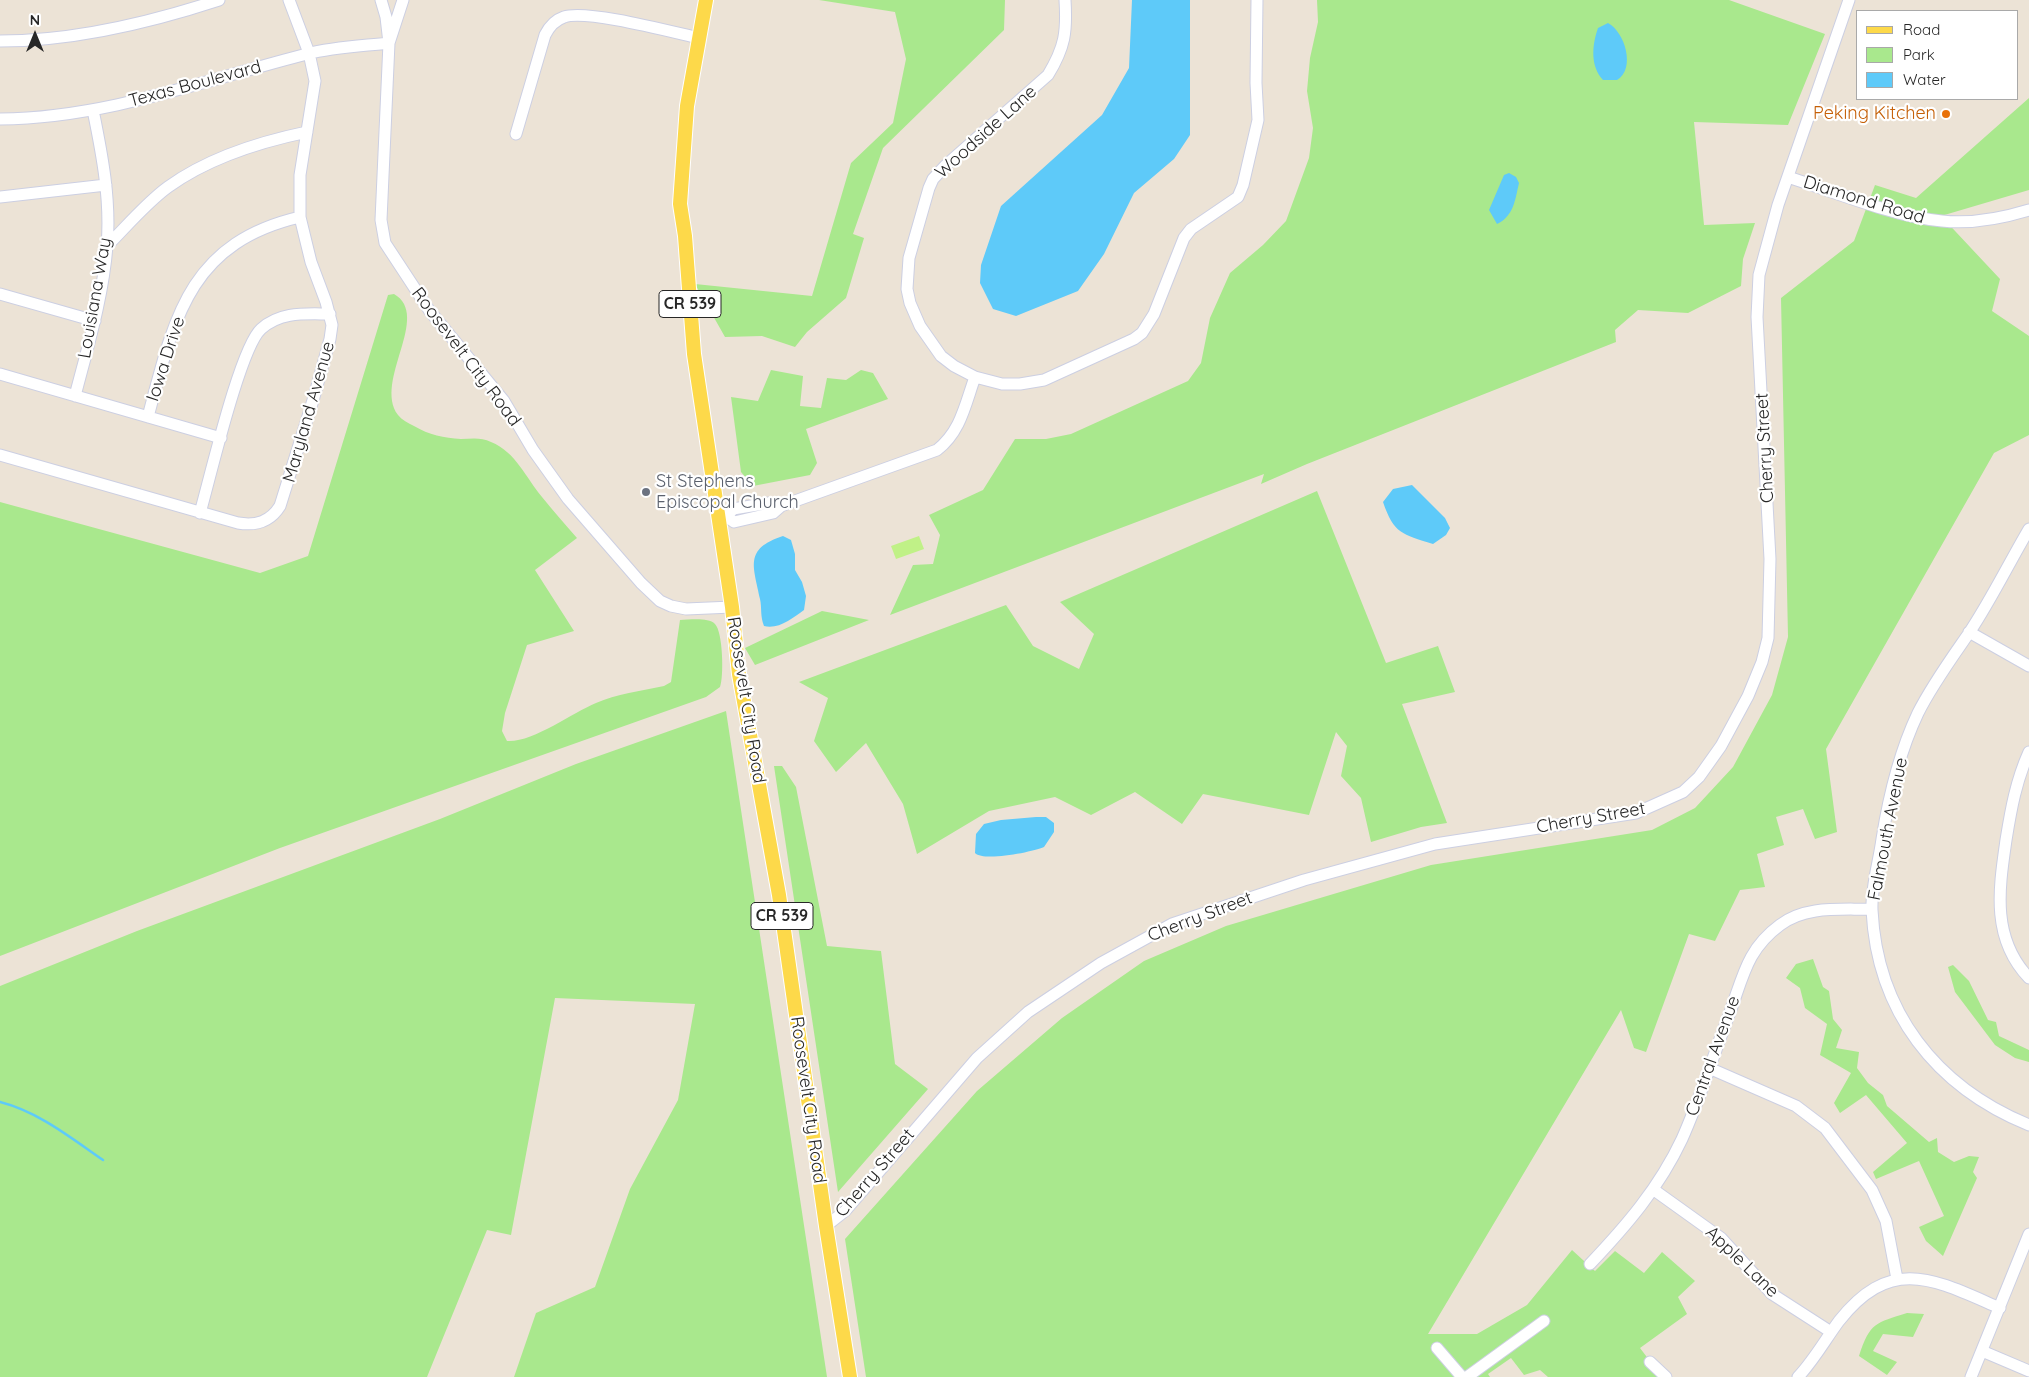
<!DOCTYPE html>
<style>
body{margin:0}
#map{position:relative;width:2029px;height:1377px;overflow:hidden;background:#ece3d6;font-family:Quicksand,sans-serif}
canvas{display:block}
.legend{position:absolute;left:1856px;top:10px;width:162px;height:90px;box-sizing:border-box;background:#fff;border:1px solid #a9a9a9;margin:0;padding:6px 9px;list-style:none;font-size:15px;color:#272727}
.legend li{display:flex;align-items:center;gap:10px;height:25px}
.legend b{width:25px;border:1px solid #a9a9a9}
.north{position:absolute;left:10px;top:10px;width:50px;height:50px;-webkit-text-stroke:4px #fff;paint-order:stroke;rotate:0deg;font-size:14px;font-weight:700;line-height:20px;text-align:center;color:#272727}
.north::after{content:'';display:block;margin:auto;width:18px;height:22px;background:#272727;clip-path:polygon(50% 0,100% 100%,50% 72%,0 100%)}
</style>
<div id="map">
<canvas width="2029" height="1377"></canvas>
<ul class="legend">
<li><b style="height:6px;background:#fdd94a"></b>Road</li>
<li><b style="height:14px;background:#a9e88d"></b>Park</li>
<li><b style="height:14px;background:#5ecaf9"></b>Water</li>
</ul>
<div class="north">N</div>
</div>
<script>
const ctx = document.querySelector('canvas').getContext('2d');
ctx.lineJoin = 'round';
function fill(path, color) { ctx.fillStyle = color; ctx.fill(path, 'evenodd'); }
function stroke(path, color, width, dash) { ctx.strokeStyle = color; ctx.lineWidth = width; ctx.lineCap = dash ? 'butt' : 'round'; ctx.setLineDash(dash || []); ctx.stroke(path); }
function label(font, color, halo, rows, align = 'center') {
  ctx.font = font + ' Quicksand,sans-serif'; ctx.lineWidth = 4.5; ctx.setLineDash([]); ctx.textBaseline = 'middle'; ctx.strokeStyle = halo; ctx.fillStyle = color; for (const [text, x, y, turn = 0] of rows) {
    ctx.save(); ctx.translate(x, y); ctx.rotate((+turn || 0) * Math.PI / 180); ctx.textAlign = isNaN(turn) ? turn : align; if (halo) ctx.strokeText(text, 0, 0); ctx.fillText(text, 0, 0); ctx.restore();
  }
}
fill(new Path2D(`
 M819,0H1005L1004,30L883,148L853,234L864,238L846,298L807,332L795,347L762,336L725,337L695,284L812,296L851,163L893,123L906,59L895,12Z
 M1317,0H1729L1825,34L1788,125L1694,122L1704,225L1755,223L1743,259L1741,286L1688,313L1638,310L1615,330L1616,342L1307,464L1261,484L1264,474L890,615L913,565L933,564L940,535L929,515L983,490L1015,439H1046L1071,434L1188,381L1201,363L1210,318L1230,273L1263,245L1286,221L1309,158L1313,128L1307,91L1310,58L1318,22Z
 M2029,98V190L1941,216L2000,279L1992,311L2029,336V435L1994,453L1826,749L1837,832L1815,839L1803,809L1776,817L1784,845L1757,854L1765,887L1740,890L1715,941L1689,934L1646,1052L1634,1048L1621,1010L1428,1334H1477L1527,1305L1572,1250L1595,1271L1615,1251L1644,1273L1662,1252L1695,1281L1678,1297L1687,1314L1640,1348L1662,1377H1548L1540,1370L1524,1375L1511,1358L1488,1374L1490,1377H866L845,1239L977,1091L1062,1018L1144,961L1226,926L1431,865L1652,830L1695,808L1733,767L1772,695L1788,637L1781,298L1854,241L1875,185L1916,198Z
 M394,294C432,316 373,381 398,415C402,420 408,423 414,426C429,435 444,438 461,439C471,439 481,437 491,442C516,452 526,478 542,497C553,511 565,524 577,538L535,570L574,631L527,645L505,713L502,731L507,741C532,743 572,713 596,703C616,694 641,691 664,686L671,682L680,620C689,620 708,617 715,624C723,632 724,677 720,687L706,697L280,848L0,956V502L260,573L308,556L388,295Z
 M771,370L803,376L800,406L821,408L827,378L846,380L861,370L873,373L888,399L806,429L817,463L810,475L753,486L741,472L731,397L758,401Z
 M1317,491L1386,663L1438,646L1455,692L1402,704L1447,823L1421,827L1371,842L1361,798L1341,776L1347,746L1336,732L1309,815L1203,794L1182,824L1135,792L1091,815L1055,797L989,811L917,854L903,804L866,743L836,772L814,741L828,698L799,682L1006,605L1033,646L1079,669L1094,634L1060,602Z
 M822,611L869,620L755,665L745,648Z
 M726,711L827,1377H514L536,1313L595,1287L630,1189L678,1100L695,1004L555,998L511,1235L487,1230L427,1377H0V986L137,931L440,819L576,764Z
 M774,766H782L796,787L827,946L881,951L895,1064L928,1089L838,1192Z
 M1813,959L1823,987L1829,991L1833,1019L1842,1030L1836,1048L1859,1052L1857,1068L1868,1083L1883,1095L1887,1106L1929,1142L1937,1138L1938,1152L1954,1162L1969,1156L1979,1157L1973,1172L1977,1178L1943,1256L1926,1241L1919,1227L1944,1216L1919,1161L1876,1179L1873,1172L1907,1143L1866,1095L1840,1113L1834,1103L1851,1073L1820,1055L1827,1024L1805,1008L1800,988L1786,978L1796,964Z
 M1953,965L1969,981L1988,1020L1996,1022L1999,1036L2029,1050V1062L2015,1058L1995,1045L1955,992L1948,967Z
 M1907,1313L1924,1314L1913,1337L1883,1334L1873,1351L1897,1362L1887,1375L1859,1356C1870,1322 1876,1323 1907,1313Z`), '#a9e88d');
fill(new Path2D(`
 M919,536L924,549L896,559L891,546Z`), '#c0f187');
fill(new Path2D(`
 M1132,0H1190V135L1174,159L1134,193L1104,254L1078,291L1016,316L993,309L980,283L981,265L1001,206L1102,115L1129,68Z
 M1608,23C1625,32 1636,69 1617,80H1603C1590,66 1592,45 1598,28Z
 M1509,173L1516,177L1519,183C1515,200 1514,216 1497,224L1489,210L1504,175Z
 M1412,485L1445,518L1450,528L1446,535L1433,544C1402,534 1394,534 1383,502L1393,489Z
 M783,536L791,540L795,554V570L802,582L806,596L804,610C793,618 778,630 764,626C760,616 762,608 760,599C754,567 743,549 783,536Z
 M1036,817H1046L1054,823V832L1044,847C1032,852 984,862 975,853L976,834L984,824L1001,820Z`), '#5ecaf9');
stroke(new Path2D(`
 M0,1102C39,1112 71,1138 103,1160`), '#5ecaf9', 2.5);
const minor = new Path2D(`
 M381,0L386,17L389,43L381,220L385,243L429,310L504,401L533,450L568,499L641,583L660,601L671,606L686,609L732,607
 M1065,0C1067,32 1065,47 1048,75L946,165L933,179L929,188L909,258L907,289L910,303L920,326L941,356L954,366L975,377L1002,384H1020L1044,380L1134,339L1142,333L1154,314L1184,238L1191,229L1238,197L1243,185L1258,120L1256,83L1257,0
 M0,41C75,41 149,23 219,0
 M0,119C106,118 205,80 307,54C333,47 362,46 389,43L403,0
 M516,134L545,35C549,27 555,20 564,17C586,9 672,32 699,38
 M1788,177C1834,192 1896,217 1942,221C1970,224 2003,218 2029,210
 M0,197L106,185
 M107,246C127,226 146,203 168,187C208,158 259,142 307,132
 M0,294L95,321
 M0,374L221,438
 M75,396C88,346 103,297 107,246C111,200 102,154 93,110
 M148,417C174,318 189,243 300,217
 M0,455L238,523C256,526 270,522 280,506L314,397L330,339L332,325L326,302L311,262L300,217V175L315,81L309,53L289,0
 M200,513C210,478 240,348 261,329C281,311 306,314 330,314
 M727,517L733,509L769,503L781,506
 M719,518L727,517L734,522L773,513L781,506L937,450C961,431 965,405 975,377
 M2029,529C2009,563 1991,600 1969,633C1951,659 1932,685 1918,713C1899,753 1889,795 1882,839C1879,862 1871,887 1872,910C1877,1012 1936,1087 2029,1125
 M1969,632L2029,666
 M2029,752C2016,781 2011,809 2006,840C1999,889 1991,938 2029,978
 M1709,1068L1796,1106L1825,1128L1872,1190L1886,1221L1897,1279
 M1654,1190L1721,1238L1772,1294L1831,1332
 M826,1226L845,1211L977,1058L1028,1012L1101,963L1172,924L1304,880L1435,844L1636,813L1683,792L1699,777L1721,746L1748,696L1762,662L1768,638L1770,559L1757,317L1759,275L1778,205L1849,0
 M1590,1264C1626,1226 1659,1188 1682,1139C1700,1099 1713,1056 1729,1015C1743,978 1746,950 1780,925C1806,905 1842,910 1872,909
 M1437,1348L1462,1377
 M1982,1351L2029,1371
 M1650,1362L1666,1377
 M1467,1377L1544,1321
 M1798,1377C1814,1360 1825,1340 1839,1321C1892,1254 1935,1280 2000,1308
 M1971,1377L2029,1234`);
const major = new Path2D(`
 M706,0L687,106L680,204L685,236L694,354L732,607L739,674L779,895L826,1226L850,1377`);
stroke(minor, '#cccfe2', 13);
stroke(major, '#fff', 16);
stroke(minor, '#fff', 11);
stroke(major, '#fdd94a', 14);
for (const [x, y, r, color] of [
 [1946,114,5,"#e8710a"],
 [646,492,5,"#6b7280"]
]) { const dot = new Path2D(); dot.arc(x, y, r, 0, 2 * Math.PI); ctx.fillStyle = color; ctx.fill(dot); stroke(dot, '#fff', 2); }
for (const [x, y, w] of [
 [690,304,62],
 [782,916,62]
]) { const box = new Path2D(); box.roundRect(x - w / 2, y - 13.5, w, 27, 4); ctx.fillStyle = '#fff'; ctx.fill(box); stroke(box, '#272727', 1); }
label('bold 16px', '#272727', null, [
 ["CR 539",690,304],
 ["CR 539",782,916]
]);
label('18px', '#272727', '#fff', [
 ["Texas Boulevard",195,84,-15],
 ["Woodside Lane",986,132,-42],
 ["Diamond Road",1864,200,17],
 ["Louisiana Way",95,298,-80],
 ["Roosevelt City Road",466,357,53],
 ["Iowa Drive",166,359,-72],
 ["Maryland Avenue",309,412,-74],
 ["Cherry Street",1765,448,-93],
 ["Roosevelt City Road",746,700,81],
 ["Cherry Street",1591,818,-10],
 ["Falmouth Avenue",1888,829,-79],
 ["Cherry Street",1200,917,-21],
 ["Central Avenue",1713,1056,-70],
 ["Roosevelt City Road",808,1100,82],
 ["Cherry Street",875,1173,-49],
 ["Apple Lane",1742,1262,44]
]);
label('18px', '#c56008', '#fff', [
 ["Peking Kitchen",1936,114]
], 'right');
label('18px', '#5b616d', '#fff', [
 ["St Stephens",656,482],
 ["Episcopal Church",656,503]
], 'left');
</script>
